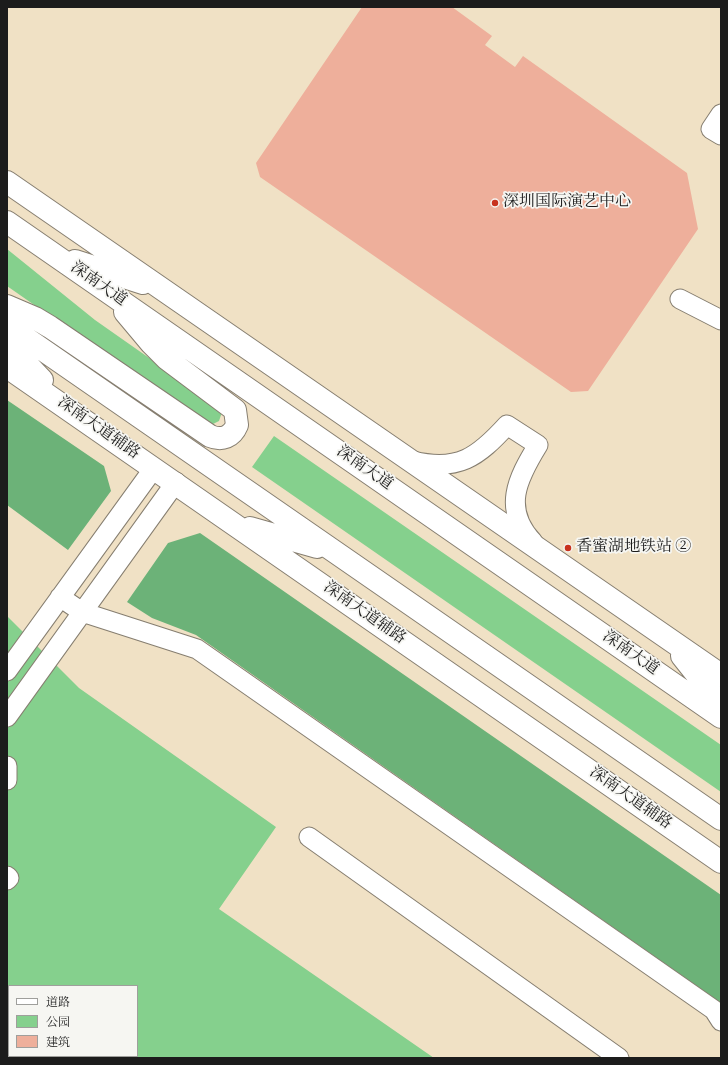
<!DOCTYPE html>
<meta charset="utf-8">
<style>
body{margin:0}
#map{position:relative;width:728px;height:1065px;overflow:hidden;background:#f0e1c5;font-family:Vollkorn,"Noto Serif SC",serif}
canvas{display:block}
.frame{position:absolute;inset:0;border:8px solid #1c1c1c;pointer-events:none}
.legend{position:absolute;left:8px;top:985px;width:130px;height:72px;box-sizing:border-box;background:#f6f6f2;border:1px solid #9f9f9c;margin:0;padding:5px 7px;list-style:none;font-size:12px;color:#1c1c1c}
.legend li{display:flex;align-items:center;gap:8px;height:20px}
.legend b{width:20px;border:1px solid #9f9f9c}
</style>
<div id="map">
<canvas width="728" height="1065"></canvas>
<div class="frame"></div>
<ul class="legend">
<li><b style="height:5px;background:#fff"></b>道路</li>
<li><b style="height:11px;background:#85d08d"></b>公园</li>
<li><b style="height:11px;background:#eeaf9b"></b>建筑</li>
</ul>
</div>
<script>
const ctx = document.querySelector('canvas').getContext('2d');
ctx.lineJoin = 'round';
function fill(path, color) { ctx.fillStyle = color; ctx.fill(path, 'evenodd'); }
function stroke(path, color, width, dash) { ctx.strokeStyle = color; ctx.lineWidth = width; ctx.lineCap = dash ? 'butt' : 'round'; ctx.setLineDash(dash || []); ctx.stroke(path); }
function label(font, color, halo, rows, align = 'center') {
  ctx.font = font + ' Vollkorn,"Noto Serif SC",serif'; ctx.lineWidth = 3.5; ctx.setLineDash([]); ctx.textBaseline = 'middle'; ctx.strokeStyle = halo; ctx.fillStyle = color; for (const [text, x, y, turn = 0] of rows) {
    ctx.save(); ctx.translate(x, y); ctx.rotate((+turn || 0) * Math.PI / 180); ctx.textAlign = isNaN(turn) ? turn : align; if (halo) ctx.strokeText(text, 0, 0); ctx.fillText(text, 0, 0); ctx.restore();
  }
}
fill(new Path2D(`
 M7,249L95,320L219,407L222,412L219,421L211,425L205,424L7,286Z
 M274,436L721,745V792L252,467Z
 M7,616L79,688L276,827L219,909L434,1058H7ZM9,986H137V1056H9Z`), '#85d08d');
fill(new Path2D(`
 M7,400L104,466L111,491L68,550L7,505Z
 M200,533L721,895V1003L196,635L152,618L127,602L168,543Z`), '#6cb278');
fill(new Path2D(`
 M362,7H452L492,36L485,45L515,67L523,56L687,173L698,229L588,391L571,392L260,177L256,163Z`), '#eeaf9b');
const minor = new Path2D(`
 M721,114L711,129L721,135
 M680,299L721,320
 M413,461C458,472 478,457 507,425L538,445C517,479 502,509 533,542
 M60,597L82,612L197,649L714,1010L721,1021
 M7,671L154,468
 M7,717L176,482
 M7,766V780
 M309,837L619,1058
 M7,876L9,878L7,880
 M7,1008L9,1020
 M87,1056L89,1058`);
const major = new Path2D(`
 M7,182L721,675
 M7,222L721,717
 M75,261L143,283
 M7,306L35,318L50,327L210,436C222,441 232,437 237,425L235,410L167,359L151,343L125,312
 M7,325L721,819
 M7,343L42,380
 M7,367L721,862
 M250,528L317,547
 M682,656L721,705`);
stroke(minor, '#867e70', 21);
stroke(major, '#867e70', 24);
stroke(minor, '#fff', 19);
stroke(major, '#fff', 22);
for (const [x, y, r, color] of [
 [495,203,4,"#c8321e"],
 [568,548,4,"#c8321e"]
]) { const dot = new Path2D(); dot.arc(x, y, r, 0, 2 * Math.PI); ctx.fillStyle = color; ctx.fill(dot); stroke(dot, '#f6f6f2', 1.5); }
label('16px', '#1c1c1c', '#f6f6f2', [
 ["深圳国际演艺中心",503,203],
 ["香蜜湖地铁站 ②",576,548]
], 'left');
label('16px', '#1c1c1c', '#f6f6f2', [
 ["深南大道",98,285,35],
 ["深南大道辅路",98,429,35],
 ["深南大道",364,469,35],
 ["深南大道辅路",364,614,35],
 ["深南大道",630,654,35],
 ["深南大道辅路",630,799,35]
]);
</script>
